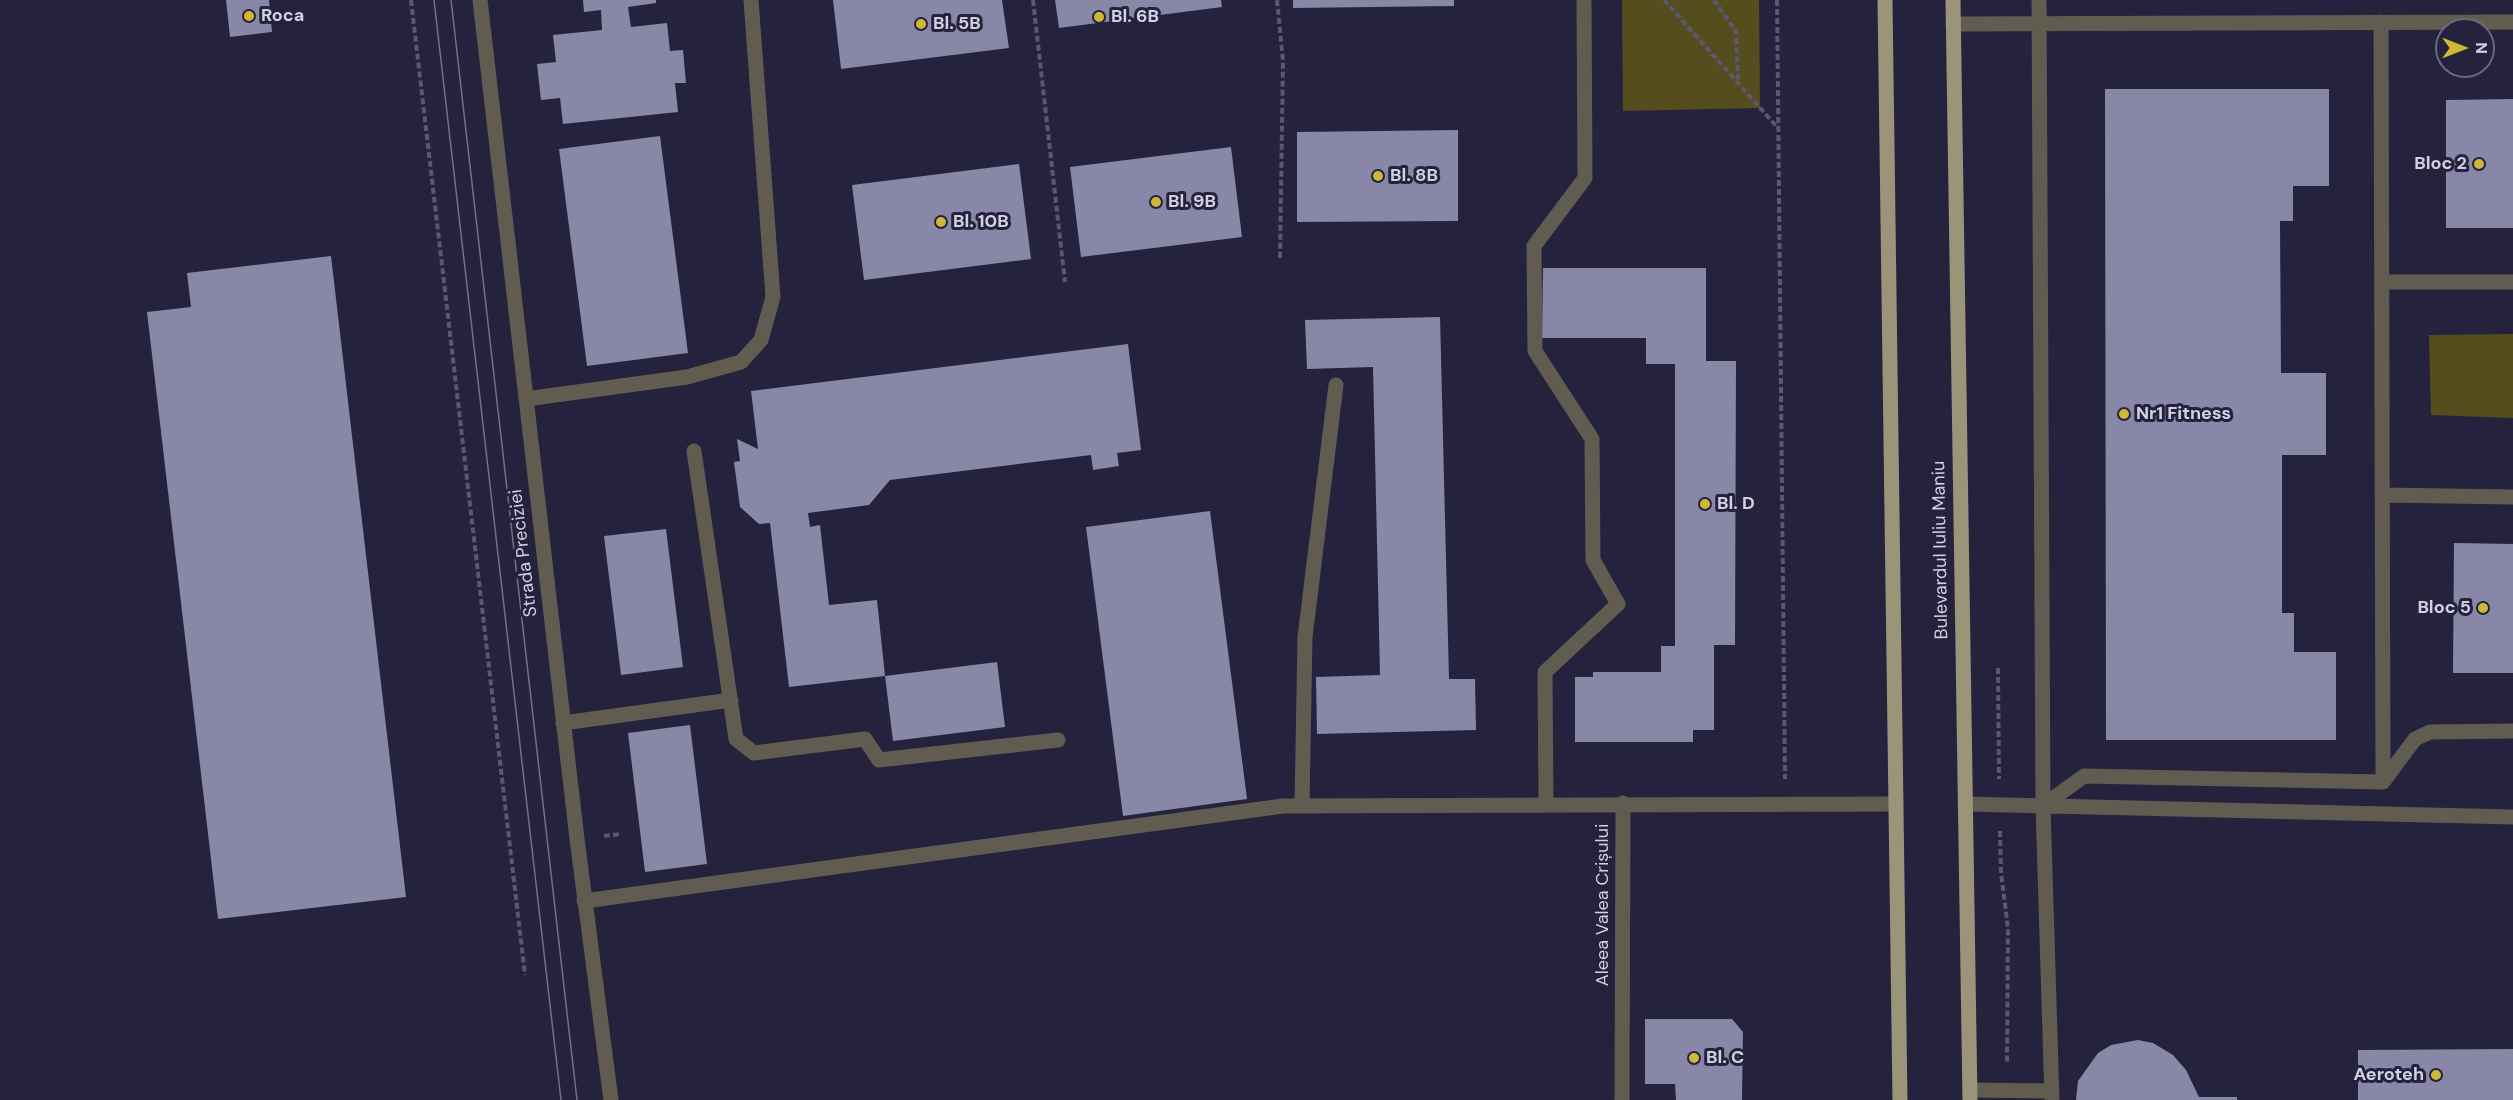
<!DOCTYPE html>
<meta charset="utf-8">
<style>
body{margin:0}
#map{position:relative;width:2513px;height:1100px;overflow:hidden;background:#24223c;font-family:"DM Sans",sans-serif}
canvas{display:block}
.north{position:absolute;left:2435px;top:18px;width:60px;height:60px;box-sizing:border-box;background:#24223c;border:2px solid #69687e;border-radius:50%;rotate:90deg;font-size:16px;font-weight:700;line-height:24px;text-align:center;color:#d1d1e2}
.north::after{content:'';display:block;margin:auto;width:21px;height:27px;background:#cfb837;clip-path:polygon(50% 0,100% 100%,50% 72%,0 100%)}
</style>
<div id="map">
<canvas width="2513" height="1100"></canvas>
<div class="north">N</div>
</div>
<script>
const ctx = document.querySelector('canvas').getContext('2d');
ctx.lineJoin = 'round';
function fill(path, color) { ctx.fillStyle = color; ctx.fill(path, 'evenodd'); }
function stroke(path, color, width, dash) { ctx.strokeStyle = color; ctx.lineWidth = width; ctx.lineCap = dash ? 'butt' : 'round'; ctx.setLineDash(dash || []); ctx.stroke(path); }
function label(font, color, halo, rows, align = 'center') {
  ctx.font = font + ' "DM Sans",sans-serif'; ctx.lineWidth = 6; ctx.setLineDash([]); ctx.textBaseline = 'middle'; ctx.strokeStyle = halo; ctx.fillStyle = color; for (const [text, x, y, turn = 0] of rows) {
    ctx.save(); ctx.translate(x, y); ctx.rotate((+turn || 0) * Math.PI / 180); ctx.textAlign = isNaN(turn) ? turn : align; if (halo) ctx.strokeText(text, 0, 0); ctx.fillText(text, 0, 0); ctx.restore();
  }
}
fill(new Path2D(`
 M1622,0H1759L1760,108L1623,111Z
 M2513,334V418L2431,415L2429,335Z`), '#564d1f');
fill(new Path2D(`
 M226,0H269L272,32L230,37Z
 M583,0H656V3L628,7L631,27L667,23L670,51L683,50L686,83H675L678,112L563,124L560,98L541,100L537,64L556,62L553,35L602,30L601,10L584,12Z
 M833,0H1002L1009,48L841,69Z
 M1055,0H1221L1222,7L1059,28Z
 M1293,0H1454V6L1293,8Z
 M2105,89H2329V186H2293V221H2280L2281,373H2326V455H2282V613H2294V652H2336V740H2106Z
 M2513,99V228H2446V100Z
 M1458,130V221L1297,222V132Z
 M660,136L688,353L587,366L559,149Z
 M1231,147L1242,237L1081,257L1070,167Z
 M1019,164L1031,259L864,280L852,185Z
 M331,256L406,897L218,919L147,312L191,307L187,273Z
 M1543,268H1706V361H1736L1735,645H1714V730H1693V742H1575V677H1593V672H1661V646H1675V364H1646V338H1542Z
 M1440,317L1449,679H1475L1476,730L1317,734L1316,677L1380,675L1373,367L1307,369L1305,320Z
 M1128,344L1141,450L1117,453L1119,466L1093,470L1091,455L890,480L869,505L808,513L810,527L820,525L829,605L877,600L885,676L789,687L770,523L759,524L740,507L734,462L740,461L737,439L758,449L751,391Z
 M1210,511L1247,799L1123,816L1086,527Z
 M666,529L683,667L621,675L604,536Z
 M2454,543L2513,544V673H2453Z
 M997,662L1005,727L893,741L885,676Z
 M690,725L707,864L645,872L628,733Z
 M1645,1019H1732L1743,1032L1742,1100H1676L1675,1084H1645Z
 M2138,1040L2153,1043L2173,1055L2186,1070L2199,1097H2237V1100H2076L2078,1081L2098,1053L2111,1045Z
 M2513,1049V1100H2358V1050Z`), '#8887a7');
stroke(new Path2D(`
 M411,0L525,975
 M1033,0L1065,282
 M1277,0L1283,61L1280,258
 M1664,0L1778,128
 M1714,0L1736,32L1738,82
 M1777,0L1785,779
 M1998,668L1999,779
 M2000,831L2001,872L2008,929L2007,1063
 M604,836L621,834`), '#59586f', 4, [6, 3]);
stroke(new Path2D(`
 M2039,0L2043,806L2052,1100
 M2381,22L2383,782
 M1953,24L2513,22
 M2382,282H2513
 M526,399L687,377L741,362L761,340L773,297L751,0
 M694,451L736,739L754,753L865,739L879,760L1058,740
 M2382,495L2513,497
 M563,723L731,700
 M2383,782L2415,739L2430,732L2513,731
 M1546,803L1545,672L1618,604L1593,560L1592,439L1535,351L1534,246L1585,178L1584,0
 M1965,804L2513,817
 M1302,805L1305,637L1336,385
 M2043,806L2084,776L2383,782
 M584,901L1283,806L1896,804
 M1970,1090L2052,1091
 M1622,1100L1623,803`), '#605d50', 15);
stroke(new Path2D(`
 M480,0L577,839L611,1100`), '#605d50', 15);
stroke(new Path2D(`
 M1885,0L1900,1100
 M1953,0L1970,1100`), '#9a9478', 15);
stroke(new Path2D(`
 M434,0L561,1100
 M451,0L577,1100`), '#727187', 1.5);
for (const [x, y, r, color] of [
 [249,16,6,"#cfb837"],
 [1099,17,6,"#cfb837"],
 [921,24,6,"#cfb837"],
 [2479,164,6,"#cfb837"],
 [1378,176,6,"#cfb837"],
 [1156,202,6,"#cfb837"],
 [941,222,6,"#cfb837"],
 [2124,414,6,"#cfb837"],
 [1705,504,6,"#cfb837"],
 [2483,608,6,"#cfb837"],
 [1694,1058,6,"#cfb837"],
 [2436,1075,6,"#cfb837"]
]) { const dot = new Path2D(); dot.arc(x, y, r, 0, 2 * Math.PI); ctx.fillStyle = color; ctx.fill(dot); stroke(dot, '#24223c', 2); }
label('bold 18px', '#d1d1e2', '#24223c', [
 ["Roca",261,16],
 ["Bl. 6B",1111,17],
 ["Bl. 5B",933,24],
 ["Bloc 2",2467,164,"right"],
 ["Bl. 8B",1390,176],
 ["Bl. 9B",1168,202],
 ["Bl. 10B",953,222],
 ["Nr1 Fitness",2136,414],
 ["Bl. D",1717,504],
 ["Bloc 5",2471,608,"right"],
 ["Bl. C",1706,1058],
 ["Aeroteh",2424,1075,"right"]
], 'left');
label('18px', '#d1d1e2', '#24223c', [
 ["Bulevardul Iuliu Maniu",1941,550,-91],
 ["Strada Preciziei",524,553,-97],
 ["Aleea Valea Crișului",1603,905,-90]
]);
</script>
